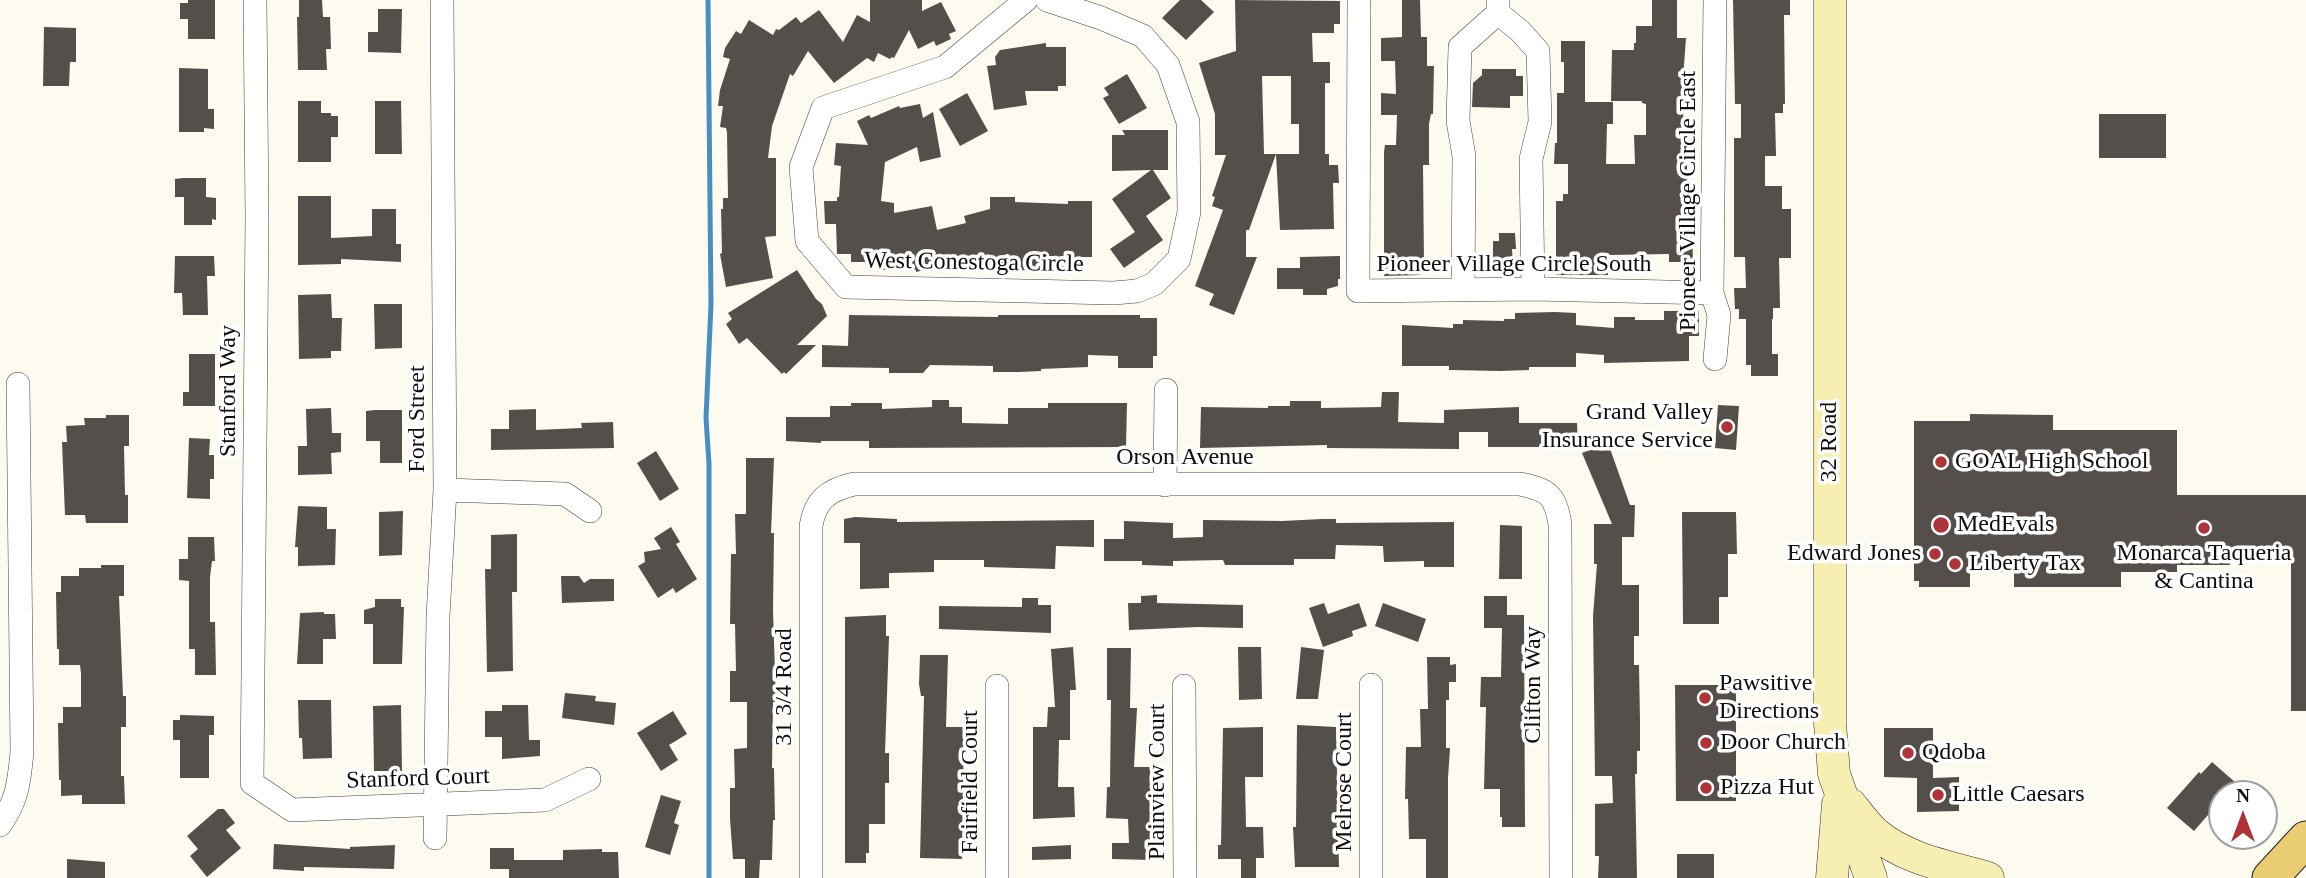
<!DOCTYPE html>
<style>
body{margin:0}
#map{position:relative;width:2306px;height:878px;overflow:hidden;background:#fdfaef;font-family:Georgia,serif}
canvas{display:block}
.north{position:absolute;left:2208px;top:780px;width:70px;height:70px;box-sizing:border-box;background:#fff;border:2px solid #9e9e9e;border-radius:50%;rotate:0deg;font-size:19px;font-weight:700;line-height:28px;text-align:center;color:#0d0d0d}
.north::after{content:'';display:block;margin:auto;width:24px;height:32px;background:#af3439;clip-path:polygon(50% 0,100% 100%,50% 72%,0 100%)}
</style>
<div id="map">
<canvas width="2306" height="878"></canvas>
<div class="north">N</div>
</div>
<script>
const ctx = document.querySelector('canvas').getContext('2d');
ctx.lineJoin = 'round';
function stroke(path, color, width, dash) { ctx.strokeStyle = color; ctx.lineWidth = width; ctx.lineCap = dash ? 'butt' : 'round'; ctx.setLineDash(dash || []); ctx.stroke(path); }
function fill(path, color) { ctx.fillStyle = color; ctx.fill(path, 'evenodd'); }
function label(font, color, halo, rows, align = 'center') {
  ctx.font = font + ' Georgia,serif'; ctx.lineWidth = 7; ctx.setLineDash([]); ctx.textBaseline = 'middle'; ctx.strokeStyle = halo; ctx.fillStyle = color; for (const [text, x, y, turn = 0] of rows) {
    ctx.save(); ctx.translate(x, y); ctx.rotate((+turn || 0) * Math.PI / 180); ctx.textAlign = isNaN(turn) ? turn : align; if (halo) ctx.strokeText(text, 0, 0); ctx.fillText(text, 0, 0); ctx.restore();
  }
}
stroke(new Path2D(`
 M708,0L711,304L706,418L709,464V878`), '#478fbf', 5);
fill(new Path2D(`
 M188,0H215V39H188V19H180V3H188Z
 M299,0H322L323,17H330L331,49H326L327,70H298L297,17H299Z
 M870,0H922V11L941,2L956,31L949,34L951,39L936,46L934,41L918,49L909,30L894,58L892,57L890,59L878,53L874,62L867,58L834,83L808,51L793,76L790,74L772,126L768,158H776V236L765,237L773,278L726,287L720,254L722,253L721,209H723V198H728L727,132L726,128L720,127L723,106H718L720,90L730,59L723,57L725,48L736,31L741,34L749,20L773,35L776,29L779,30L796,17L801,23L819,10L843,42L857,15L870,22Z
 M1180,0H1201L1214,12L1186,40L1162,18Z
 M1235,0L1340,1V24H1334V33H1312L1313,62H1330V83H1325V154H1329V165H1338L1339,183H1333L1334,229L1280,230L1276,154H1299V124H1291V76H1262L1264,154H1276L1249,230H1246V257H1257L1234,315L1209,305L1214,294L1195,286L1223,210L1212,206L1215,197L1212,196L1226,155H1215V114L1199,63L1236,51Z
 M1402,0H1420L1421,37H1427V66H1434L1433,114H1431L1429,124V165H1423L1424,265H1420V275L1384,276V152L1385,145H1396L1397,115H1381V93L1396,94L1395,61H1381V38L1402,37Z
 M1652,0H1677V38H1686L1683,79H1693L1692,109H1683L1684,139H1693V160H1687V192H1691L1693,262H1669V254L1608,255V275H1556V201H1563V194H1568V164H1554L1555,143H1557V93H1564V62H1561V41H1585V102H1613V124H1607L1606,164H1635L1634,135H1646V104L1642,103V101H1611L1612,50H1634V43H1636V26H1652Z
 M1733,0H1790V15H1784L1785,104H1783V113H1775L1776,156H1765V186H1782V209H1791V258H1779L1780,308H1773V319H1772V354H1778V376H1751V365H1746V319H1739V309H1735L1734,288H1746L1745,257H1734V138H1741V104H1735Z
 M378,9H402L401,53L368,52V32H378Z
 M44,27L76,28V62H70L69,86H43Z
 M1046,43V47H1066V86H1058V91H1025L1027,105L994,110L987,66L996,65L995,57L1000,50Z
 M179,68L208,69V109H214V129L204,128V132H179Z
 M1482,69H1516V76H1523V96H1510V108L1472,107L1473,83L1482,75Z
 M1127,74L1147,108L1119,124L1103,98L1109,95L1104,88Z
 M967,93L988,131L960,146L939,109Z
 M298,101H321V113H331V116H338V137H331V162H298Z
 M375,101H401L402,154H375Z
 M920,104L923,118L933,112L941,157L920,162L917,147L885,162L881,201L894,203V213L932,206L937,230L966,223L964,216L990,209V197H1015V202L1068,204V201H1092V257H1081V269L989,271V254L916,272V270H879V262H851V254H837L836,224H825L824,201H837V197H839L841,166L834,165L836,143L868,145L857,121L869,115L871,118L899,106L900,108Z
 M2099,114H2166V158H2099Z
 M1122,130H1168V170H1153L1171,198L1146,216L1163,240L1124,268L1110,249L1135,232L1112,199L1151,170L1112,171V135H1125Z
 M183,178H206V197L216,198V220L212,219V225H184V197H175V179Z
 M298,196H331V238L372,236V209H396V244H401V262L341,259V264L298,265Z
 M1499,233H1515L1516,249H1512L1513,265H1493V241H1499Z
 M175,256H214L215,276H207L208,315H183L182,293H174Z
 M1340,256V279H1338V286L1327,289V295H1303V289H1277V268H1300V257Z
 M797,270L816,299L822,304L827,316L797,345H816L786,374L784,372L782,374L747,338L739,344L726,324L732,319L728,313Z
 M331,294L332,318H342L341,351H331V358L299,359L298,295Z
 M374,304H402V348L375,349Z
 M1664,311H1699V336H1689V361L1604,363V355L1576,353V367H1529V370L1500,371L1449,370V366H1402V325L1453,328V324H1463V320L1504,321V319H1515V313L1555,312L1576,313V325L1614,328V317H1635V320H1664Z
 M849,315L998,317V315H1140V318H1157V356H1153V368H1118V356L1088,355V367L1041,369V371L1019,372H993V366L930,365L923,373H889V368L822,367V345L848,346Z
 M189,354H215V406H183V392H189Z
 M1382,392H1399L1398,422L1444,423V410L1519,407V423H1577L1578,447H1488V432H1459V449L1327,448V445L1200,448L1201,407L1268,408V406H1290V401H1321V408L1381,407Z
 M932,400H949V407H962V423L1008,424V408H1048V403H1127L1126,447L869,448V441H821V443L786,441V417H830V406H851V403H882V409L932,407Z
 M1718,405L1739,406L1736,450L1715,448Z
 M331,408L332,433H341V452L331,453L332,474L298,475V446H307L306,409Z
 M536,409V430L582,428L581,423L613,422L614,448L491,450V429H509V410Z
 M375,410H402V463H380V441H366V411Z
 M1970,414L2053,415V430H2177V495H2306V711H2291V557H2230V565H2177V572H2121V587H2014V572H1970V587H1919V581H1914V421H1970Z
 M106,415H129V446H124L125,495H128V523H86L85,515H65L62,442H67L66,426L85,425L84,418H106Z
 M189,438L210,439L209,455H214V479H210V499L187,498Z
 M1608,443L1630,505H1635L1634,537H1622V585H1639V636H1634V665H1639L1640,721V751H1637V774H1635L1637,878H1598L1599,856H1595V804L1613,803L1612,776H1595L1593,616L1597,564H1594V524H1612L1582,453Z
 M656,451L679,489L660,501L637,463Z
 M746,458H774L771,533H774L773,611L776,702H773L772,768H774L775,820H773L772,860H760L759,878H745V859H733L730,819V788H735L734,749L747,748V702H730V671H736L735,624H730L731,554H736L735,514H746Z
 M298,506L327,507V529H336L335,565L298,566V547H295Z
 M403,511L402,555L379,556V512Z
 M1682,512H1736L1737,554H1728V597H1719V624H1683Z
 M855,517L897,519V522L1094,520V547L1056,546L1055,569L984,567V560H934V572L889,573V588L860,589V543H844V519Z
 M1322,519H1336V523L1454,522V567H1424V561L1384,562L1383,546L1336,545L1335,559H1294V565H1225L1223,560L1173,561V566L1142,565V561H1104V539H1124V521L1173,523V538L1203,537V520L1282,521Z
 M1500,525L1522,526V579H1499Z
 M671,527L680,542L676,544L697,579L676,593L673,588L658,598L638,566L645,562L644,552L661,549L654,538Z
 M517,534V592H512L513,671L487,672L485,569H491V535Z
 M188,537H214L215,561H212L210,577V622H215L216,675H195V649H189V581L179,580V559H188Z
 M101,565H124V596H119L123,696H126V727H121V776H124L125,804H82V795L61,796V780H59L58,723H63V707H81V673L80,665H59V649H57L56,592H61V576H79V568H101Z
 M561,576H579L584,583L590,579H614V601L562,603Z
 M1157,595V603L1243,605V628L1198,627L1129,630L1128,603H1141V596Z
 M1484,596H1507V615H1524L1525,827H1502V817H1500V789H1484L1486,707H1480L1481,677H1501L1502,628H1484Z
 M1022,598H1038V605H1051V633L939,629V606L1022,607Z
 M375,599H401V607H404L402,664H373V624H364V610L375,607Z
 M1324,603L1328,614L1359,603L1367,626L1352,631L1353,636L1323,647L1309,608Z
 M1383,603L1426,619L1418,642L1375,626Z
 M324,612V614H335L336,639H323V664H297L300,613Z
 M886,615V636H889L885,753H889V783H885V824H869V853H866V863H845V617Z
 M1073,647L1076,690H1070V740H1059L1058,787H1074L1075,817L1033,819V727H1047L1048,707H1055L1051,649Z
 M1238,647H1261L1262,699L1239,700Z
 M1301,647L1324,650L1318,699H1296Z
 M1107,648H1131L1130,708H1137L1134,767H1150L1151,860L1112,859V843H1129L1128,819L1106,818L1107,787H1110L1111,700H1107Z
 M920,655H948L946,727H964L962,859L920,858L924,696H921L919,684Z
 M1427,657H1450V665L1456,664V682H1449V700H1446V748H1450L1448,778V878H1426V839H1409L1408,799H1405L1406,747H1421L1420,709H1428Z
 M1675,685H1736V801H1676Z
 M565,693L596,696L595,701L616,703L614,725L562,718Z
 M298,700H331L332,758L303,759L302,738H299Z
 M401,705L402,771H374L373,706Z
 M502,705H528L529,740H540V756L502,759V737H485V711H502Z
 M673,711L687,734L669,745L678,760L661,771L637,733Z
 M180,715L214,716V735H209V778H180V740H173V720H180Z
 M1297,725L1336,727L1339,867H1295L1293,827H1296Z
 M1263,727V777H1245L1246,827H1263L1264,858H1256V878H1241V859H1218V845H1221L1223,728Z
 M1884,728H1933V778L1959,777V811L1917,812V778L1884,777Z
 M2212,762L2236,783L2227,794H2222V799L2194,831L2167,808L2199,772L2201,774Z
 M661,795L681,801L674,823L679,825L670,855L645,847Z
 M218,809H224L235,823L226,830L241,848L207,877L190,856L198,849L187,836Z
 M274,844L350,849V847L395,845L394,869L304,867V871L273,869Z
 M1071,845V859L1032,860V847Z
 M490,848H514V860H563V850L602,849V852H618L619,878H509V869H490Z
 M1677,854H1714V878H1677Z
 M67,859L105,862V878H67Z`), '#554f4b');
const street = new Path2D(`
 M255,0L257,217L252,783L292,810L545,800L589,779
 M1026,0L945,67L823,108L801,167L807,241L846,287L1114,293L1137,291L1154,284L1179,259L1189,212L1188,122L1168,65L1143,36L1101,18L1047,0
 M1359,0L1358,291L1533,289L1712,293
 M1498,0V13L1520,31L1538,51L1540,122L1531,159L1533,289
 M1463,290L1464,156L1458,121L1460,47L1498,13
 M1715,359L1719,315L1712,293L1715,0
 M1165,485L1166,390
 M445,490L565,494L590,511
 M1371,685V878
 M997,686V878
 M1184,686L1185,878
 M0,825C18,799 19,782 22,752L18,384
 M435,838L438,616L445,490L442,0
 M811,878V526C815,500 828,490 854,484H1520C1548,490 1555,494 1560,524L1561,878`);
const secondary = new Path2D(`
 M1830,0V723L1834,774L1871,878
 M1851,805C1859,815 1867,826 1876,834C1907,860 1951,867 1988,878
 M1832,878L1838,804`);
const primary = new Path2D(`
 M2270,878L2306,839`);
stroke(street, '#404040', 24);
stroke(secondary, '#2f2f2f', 33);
stroke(primary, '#1e1e1e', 37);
stroke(street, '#fff', 23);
stroke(secondary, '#f7efb1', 32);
stroke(primary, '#eacd72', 35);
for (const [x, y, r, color] of [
 [1727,427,7,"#af3439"],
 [1941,462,7,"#af3439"],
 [1941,525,9,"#af3439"],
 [2204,528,7,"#af3439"],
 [1935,554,7,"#af3439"],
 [1955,564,7,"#af3439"],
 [1705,698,7,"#af3439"],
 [1706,743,7,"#af3439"],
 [1908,753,7,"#af3439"],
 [1706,788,7,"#af3439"],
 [1938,795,7,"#af3439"]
]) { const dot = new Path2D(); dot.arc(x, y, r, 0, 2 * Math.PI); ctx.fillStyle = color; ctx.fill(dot); stroke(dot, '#fff', 2.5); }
label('24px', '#0d0d0d', '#fff', [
 ["Pioneer Village Circle East",1689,201,-90],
 ["West Conestoga Circle",974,263,1],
 ["Pioneer Village Circle South",1514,265],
 ["Stanford Way",229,391,-90],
 ["Ford Street",418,419,-90],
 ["32 Road",1830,442,-90],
 ["Orson Avenue",1185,458],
 ["Clifton Way",1534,685,-90],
 ["31 3/4 Road",785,687,-90],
 ["Stanford Court",418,779,-2],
 ["Fairfield Court",971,782,-90],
 ["Plainview Court",1158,782,-90],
 ["Melrose Court",1345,782,-90]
]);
label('24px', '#0d0d0d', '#fff', [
 ["Grand Valley",1713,413,"right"],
 ["Insurance Service",1713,441,"right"],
 ["GOAL High School",1955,462],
 ["MedEvals",1957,525],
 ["Edward Jones",1921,554,"right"],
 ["Monarca Taqueria",2204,554,"center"],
 ["& Cantina",2204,582,"center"],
 ["Liberty Tax",1969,564],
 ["Pawsitive",1719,684],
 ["Directions",1719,712],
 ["Door Church",1720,743],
 ["Qdoba",1922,753],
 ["Pizza Hut",1720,788],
 ["Little Caesars",1952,795]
], 'left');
</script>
